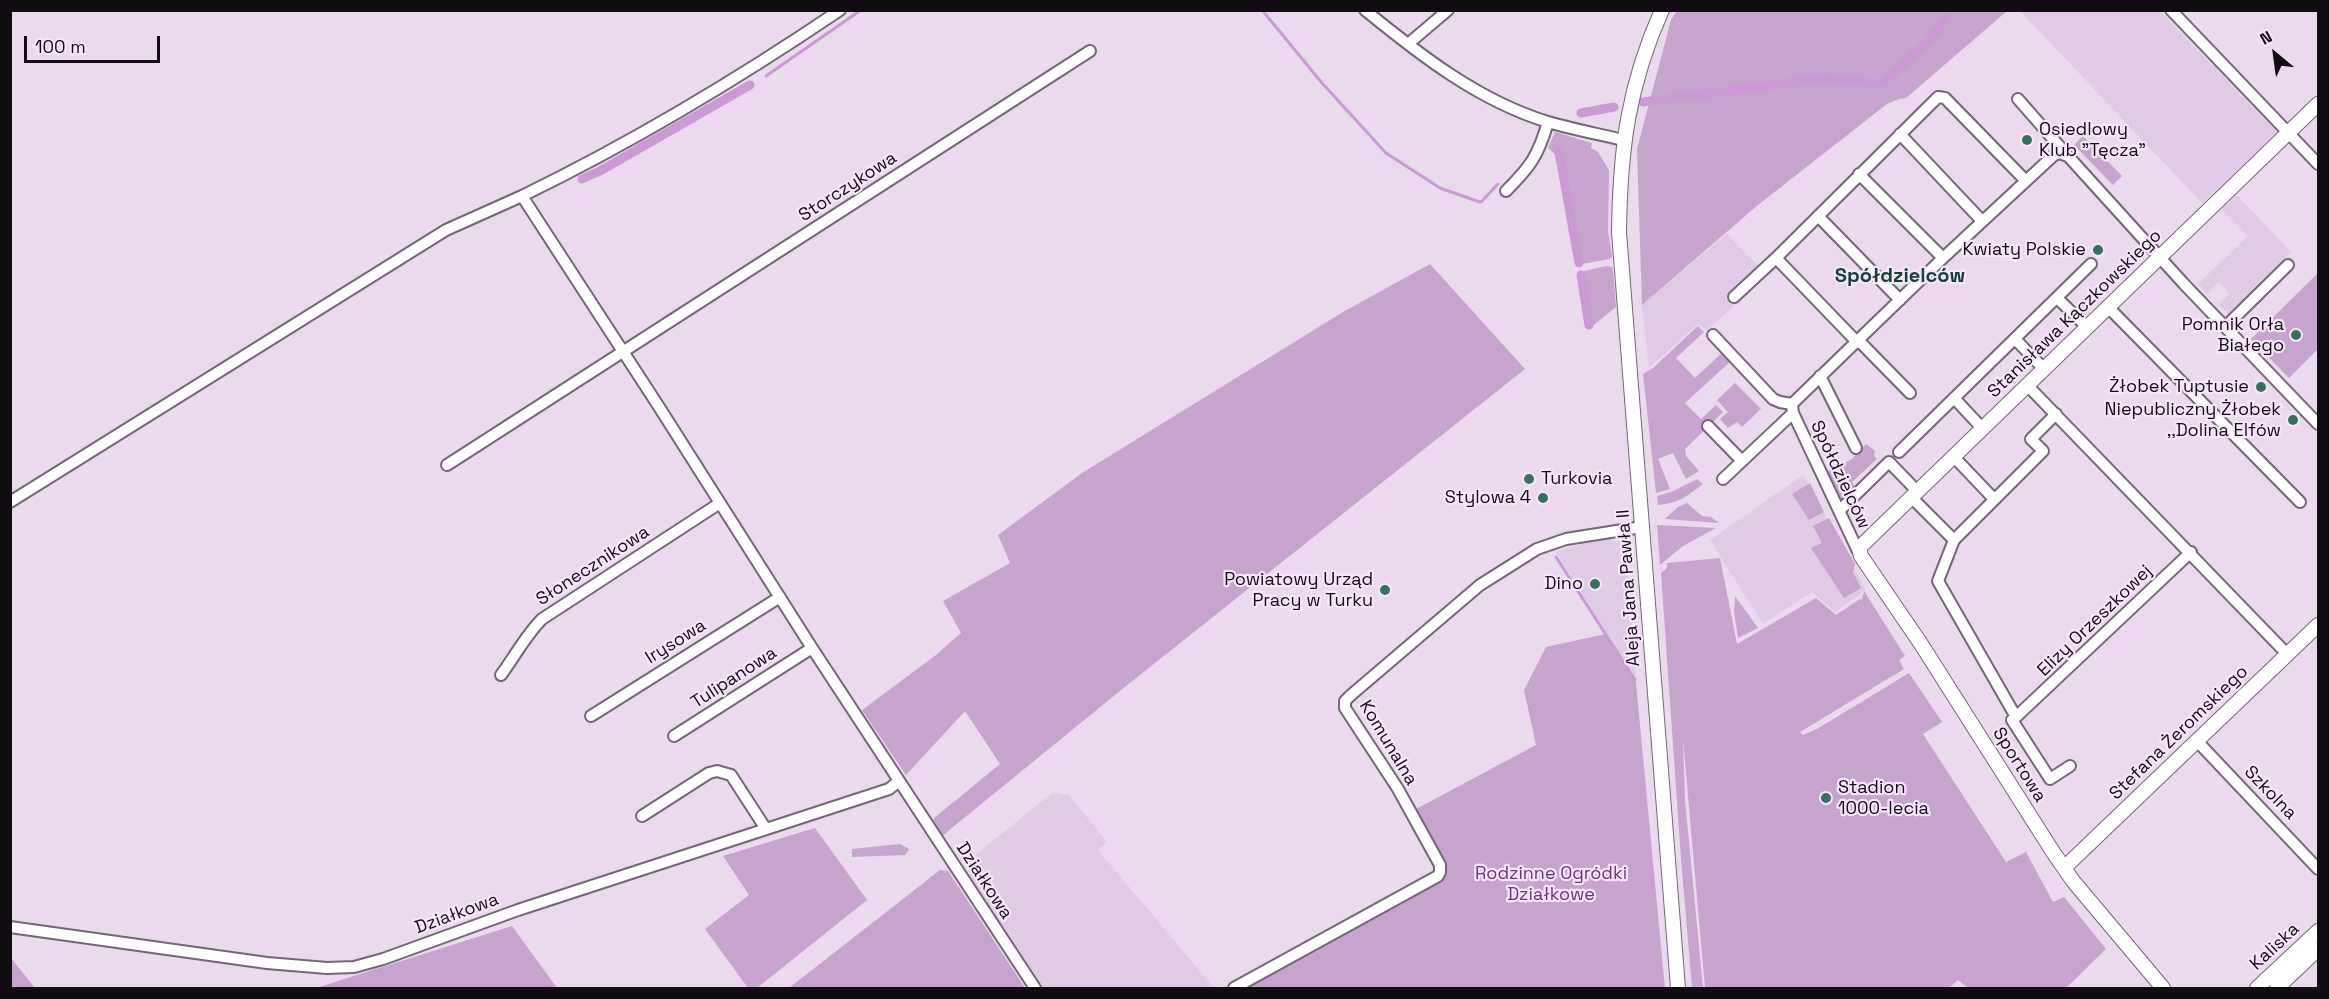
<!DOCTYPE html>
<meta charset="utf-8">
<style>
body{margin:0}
#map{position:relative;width:2329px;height:999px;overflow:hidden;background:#ebd9ee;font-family:"Space Grotesk",sans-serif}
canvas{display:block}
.frame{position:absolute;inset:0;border:12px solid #110b12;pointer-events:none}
.north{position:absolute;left:2245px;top:24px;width:60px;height:60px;-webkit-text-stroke:4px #f8e6fc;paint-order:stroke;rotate:331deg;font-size:16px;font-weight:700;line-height:24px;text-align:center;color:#110b12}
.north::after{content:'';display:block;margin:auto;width:21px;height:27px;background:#110b12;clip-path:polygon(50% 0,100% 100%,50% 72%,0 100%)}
.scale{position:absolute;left:24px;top:36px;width:136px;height:27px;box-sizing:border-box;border:3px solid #110b12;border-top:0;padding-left:8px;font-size:18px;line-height:21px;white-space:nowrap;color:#110b12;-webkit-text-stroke:4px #f8e6fc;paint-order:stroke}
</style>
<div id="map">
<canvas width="2329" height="999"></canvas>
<div class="frame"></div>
<div class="north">N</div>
<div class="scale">100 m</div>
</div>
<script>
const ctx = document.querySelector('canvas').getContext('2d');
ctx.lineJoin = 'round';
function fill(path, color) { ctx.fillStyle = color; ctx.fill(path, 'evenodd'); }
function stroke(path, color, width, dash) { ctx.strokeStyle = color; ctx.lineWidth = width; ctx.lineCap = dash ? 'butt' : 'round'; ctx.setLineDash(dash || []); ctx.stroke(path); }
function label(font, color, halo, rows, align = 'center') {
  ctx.font = font + ' "Space Grotesk",sans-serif'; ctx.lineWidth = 4.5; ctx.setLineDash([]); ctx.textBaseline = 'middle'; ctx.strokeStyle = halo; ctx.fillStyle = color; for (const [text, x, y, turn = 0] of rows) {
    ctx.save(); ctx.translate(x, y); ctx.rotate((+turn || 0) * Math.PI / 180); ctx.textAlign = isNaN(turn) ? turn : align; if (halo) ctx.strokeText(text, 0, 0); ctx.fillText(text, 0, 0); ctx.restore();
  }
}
fill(new Path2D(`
 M2020,11H2160L2277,132L2202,203Z
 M2237,195L2291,252L2228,314L2219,304L2229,294L2219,282L2207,294L2198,284L2248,236L2221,209Z
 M1727,234L1758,266L1726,297L1734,306L1707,330L1698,324L1649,368L1642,305Z
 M1803,475L1866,590L1835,612L1812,592L1763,624L1710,540Z
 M1611,535V541L1625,540L1636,683L1556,552Z
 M1053,792L1069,795L1107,842L1098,850L1214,988H1042L968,879L973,857Z`), '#e1cae5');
fill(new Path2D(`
 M1677,11V10L2007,11L1906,98L1899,99L1887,104L1758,205L1642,305L1637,149L1671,20Z
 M1555,132L1592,143L1591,148L1598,152L1609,170L1608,231L1612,257L1609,259L1582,264L1560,162L1556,155L1548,148Z
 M2083,136L2122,176L2113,185L2074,145Z
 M1430,264L1525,369L1126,686L942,836L933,819L1000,764L965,711L906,775L862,710L936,655L961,633L943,601L1010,563L998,535L1082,473L1343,312Z
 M1607,266L1612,267L1613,272L1616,307L1591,327L1584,271Z
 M2318,273V349L2289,378L2251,339Z
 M1698,326L1704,332L1676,358L1695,378L1723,352L1731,361L1685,403L1701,419L1716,405L1723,412L1685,449L1686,456L1699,471L1686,479L1673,453L1658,459L1670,489L1656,493L1643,374L1653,368Z
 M1735,383L1761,409L1742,427L1737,422L1728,428L1720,419L1728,412L1717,400Z
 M1866,444L1875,451L1874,456L1877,459L1852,482L1856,488L1841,502L1826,472L1852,459Z
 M1697,479L1703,484C1686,497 1679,503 1658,505L1657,496L1671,492Z
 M1810,483L1824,512L1809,520L1792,494Z
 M1687,503L1702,516L1711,517L1719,523L1665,519L1678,507Z
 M1829,518L1855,564L1853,572L1861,588L1844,598L1811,548L1822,543L1813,526Z
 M1657,525L1716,528L1683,546L1660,565Z
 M1720,558L1737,644L1816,598L1836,615L1860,599L1862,600L1864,591L1905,656L1899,660L1904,669L1800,732L1803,735L1817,729L1909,673L1942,722L1923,734L2006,862L2026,852L2053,902L2064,897L2106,949L2066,988H1968L1958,980L1949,988H1705L1683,739L1685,800L1703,988H1692L1681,859L1661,573L1667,568V563Z
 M1735,596L1758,628L1738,638L1734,611Z
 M1606,634L1636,683L1665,988H1246L1447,874L1416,809L1536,745L1524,690L1546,647Z
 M815,828L867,900L757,988H748L705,929L749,895L723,856Z
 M900,844L909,849L905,855L852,857V849Z
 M940,870L948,871L1025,988H789Z
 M512,926L557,988H316Z
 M11,958L35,988H11Z`), '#c6a4cd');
stroke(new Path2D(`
 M1262,10L1322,83L1386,153L1440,188L1477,201L1481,202L1498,184
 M766,76L861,10
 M1556,557L1635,680`), '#cb9ad5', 3);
stroke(new Path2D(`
 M1643,102L1828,78L1879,84L1885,81L1928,42L1946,18
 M1581,113L1614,107
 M1559,152L1579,263
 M582,179L600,171L750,85
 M1581,275L1589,325`), '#cb9ad5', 9);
const street = new Path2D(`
 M1365,10C1420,55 1479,101 1548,122C1572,129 1598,134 1623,140
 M2171,10L2318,164
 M1408,44L1448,10
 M2018,99L2068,156
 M1900,134L1982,221
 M1859,174L1943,258
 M1506,191C1531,166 1538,156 1548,122
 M522,196C633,142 738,79 840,10
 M1818,216L1900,300
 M1776,258L1856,341L1862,344L1910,393
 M1734,297L1776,258L1938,97L1945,98L2025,180
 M2057,298L2087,327
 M2108,307L2300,502
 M2225,327L2288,265
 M1713,335L1773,399L1780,402L1792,404
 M2015,339L2044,369
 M1820,376L1856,448
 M2027,385L2288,655
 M1954,398L1982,428
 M1708,426L1742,461
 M1899,452L2091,264
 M1953,456L1994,499
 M447,465L1090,51
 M1723,479L1793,413
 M1911,497L1954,540L1938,581L2016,717L2191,552
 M10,502L446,230L522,196L661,410L812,648L1035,988
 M1839,511L1889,462L1917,491
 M1954,540L2043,451L2031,439L2056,414
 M1858,551L1793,413L1792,404L1943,258L2054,155L2059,153L2068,156L2184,284L2318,424
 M501,675C515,656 526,635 542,619L720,503
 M591,716L780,597
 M2016,717L2012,720L2050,779L2070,766
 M674,736L812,648
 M2197,741L2318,869
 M642,816L709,773L717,771L731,775L766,829
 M10,927L267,963L327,968L354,967L383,959L518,910L889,789L899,781
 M1234,988L1438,876L1440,872V865L1398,789L1345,708V701L1351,695L1480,585L1537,549L1566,539L1642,527`);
const secondary = new Path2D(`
 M1662,10C1628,86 1620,150 1619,232L1678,988
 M2065,867L2318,625
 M2163,988L2073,881L2053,852L1921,644L1861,556L1859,548L2318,104
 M2257,988L2318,931
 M2277,988L2318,949`);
stroke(street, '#756578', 14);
stroke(secondary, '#756578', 16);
stroke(street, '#fff', 10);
stroke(secondary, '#fff', 14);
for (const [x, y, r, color] of [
 [2027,140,6,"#34725f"],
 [2098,250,6,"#34725f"],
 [2296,335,6,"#34725f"],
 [2261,387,6,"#34725f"],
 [2293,420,6,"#34725f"],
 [1529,479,6,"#34725f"],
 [1543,498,6,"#34725f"],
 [1595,584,6,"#34725f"],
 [1385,590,6,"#34725f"],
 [1826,798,6,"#34725f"]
]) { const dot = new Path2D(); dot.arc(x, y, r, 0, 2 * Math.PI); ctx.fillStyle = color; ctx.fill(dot); stroke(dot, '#f8e6fc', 2); }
label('18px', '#110b12', '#f8e6fc', [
 ["Osiedlowy",2039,130,"left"],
 ["Klub \"Tęcza\"",2039,151,"left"],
 ["Kwiaty Polskie",2086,250],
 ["Pomnik Orła",2284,325],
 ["Białego",2284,346],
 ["Żłobek Tuptusie",2249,387],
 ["Niepubliczny Żłobek",2281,410],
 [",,Dolina Elfów",2281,431],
 ["Turkovia",1541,479,"left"],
 ["Stylowa 4",1531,498],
 ["Powiatowy Urząd",1373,580],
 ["Pracy w Turku",1373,601],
 ["Dino",1583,584],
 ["Stadion",1838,788,"left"],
 ["1000-lecia",1838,809,"left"]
], 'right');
label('18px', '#110b12', '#f8e6fc', [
 ["Storczykowa",848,187,-33],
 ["Stanisława Kączkowskiego",2075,314,-44],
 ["Spółdzielców",1840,475,65],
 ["Słonecznikowa",593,566,-33],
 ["Aleja Jana Pawła II",1629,588,-94],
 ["Elizy Orzeszkowej",2095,621,-44],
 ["Irysowa",676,642,-32],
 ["Tulipanowa",734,678,-33],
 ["Stefana Żeromskiego",2179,733,-44],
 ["Komunalna",1388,743,59],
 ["Sportowa",2019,765,58],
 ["Szkolna",2270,793,46],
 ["Działkowa",984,881,57],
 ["Działkowa",457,914,-20],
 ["Kaliska",2275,947,-43]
]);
label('18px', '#6d3278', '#f8e6fc', [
 ["Rodzinne Ogródki",1551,874],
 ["Działkowe",1551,895]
]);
label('bold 20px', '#104436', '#f8e6fc', [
 ["Spółdzielców",1900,277]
]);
</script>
